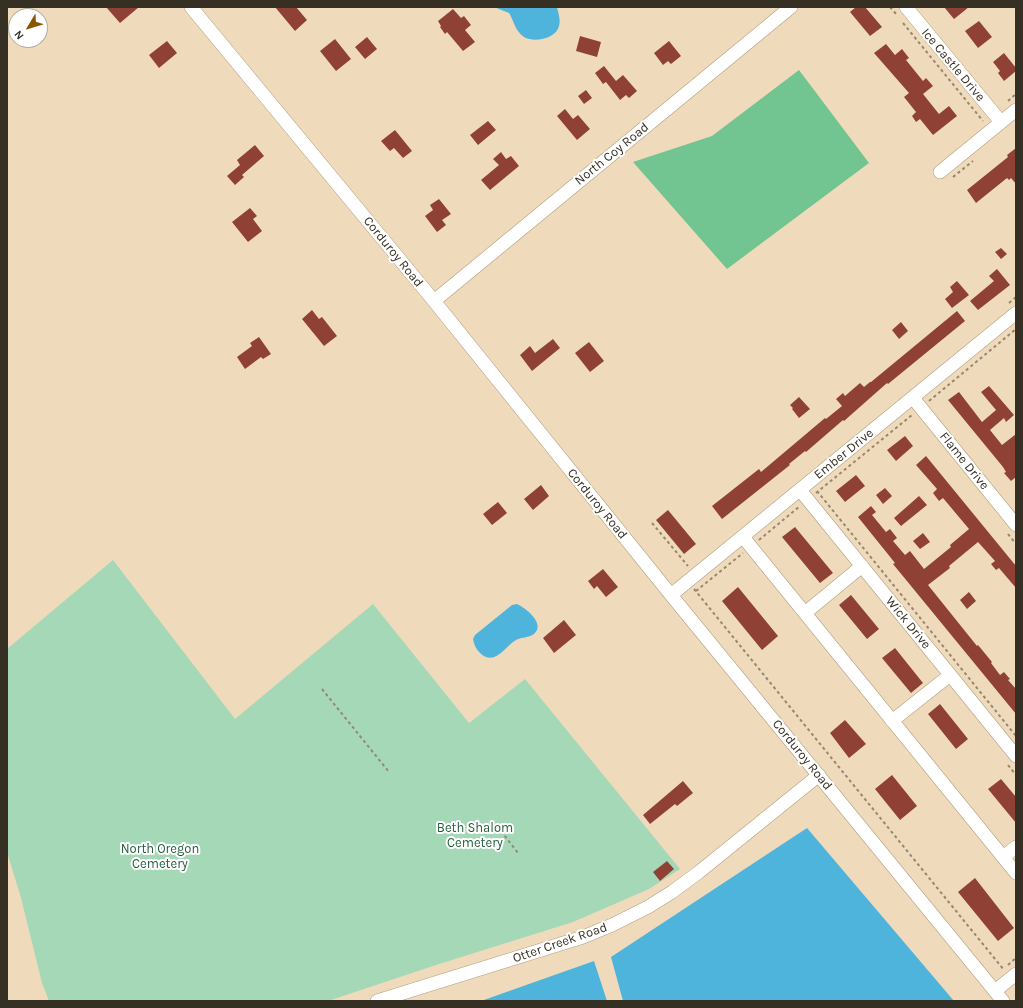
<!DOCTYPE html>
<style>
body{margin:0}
#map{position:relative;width:1023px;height:1008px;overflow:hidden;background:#efdbbb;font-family:Karla,sans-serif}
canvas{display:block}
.frame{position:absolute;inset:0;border:8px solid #362f23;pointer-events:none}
.north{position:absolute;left:8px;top:8px;width:40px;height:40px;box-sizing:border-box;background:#fff;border:1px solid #afaca7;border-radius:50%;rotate:232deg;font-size:11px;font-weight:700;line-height:16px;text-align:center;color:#362f23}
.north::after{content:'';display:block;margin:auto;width:14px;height:18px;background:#885400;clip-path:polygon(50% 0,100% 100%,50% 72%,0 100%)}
</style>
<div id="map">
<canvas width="1023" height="1008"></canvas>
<div class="frame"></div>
<div class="north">N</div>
</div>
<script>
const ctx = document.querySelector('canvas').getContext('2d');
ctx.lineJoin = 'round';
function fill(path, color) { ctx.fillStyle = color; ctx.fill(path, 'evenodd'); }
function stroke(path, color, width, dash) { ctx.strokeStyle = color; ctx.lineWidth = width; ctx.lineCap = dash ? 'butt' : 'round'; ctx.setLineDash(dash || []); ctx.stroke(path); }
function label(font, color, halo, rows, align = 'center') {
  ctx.font = font + ' Karla,sans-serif'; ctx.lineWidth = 4; ctx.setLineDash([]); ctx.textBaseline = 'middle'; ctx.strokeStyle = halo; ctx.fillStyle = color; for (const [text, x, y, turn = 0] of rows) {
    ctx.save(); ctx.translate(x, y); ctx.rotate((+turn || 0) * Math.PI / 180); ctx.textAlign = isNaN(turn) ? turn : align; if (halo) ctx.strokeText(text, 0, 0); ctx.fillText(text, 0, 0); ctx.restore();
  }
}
fill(new Path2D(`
 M113,560L235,719L373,604L469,723L525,679L680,869L649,889L573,922L436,965L328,1001H49L42,983L21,898L7,852V649Z`), '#a5d8b6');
fill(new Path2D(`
 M799,70L869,163L727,269L633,162L712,136Z`), '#72c491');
fill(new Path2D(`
 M494,7H557C558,13 561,19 559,26C556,39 534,43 524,37C515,31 514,21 509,13Z
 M517,604C526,608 546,624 534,634C528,638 522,637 516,640C504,647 495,667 480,653C476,649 474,645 473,639L475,635L512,605Z
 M807,828L954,1001H623L611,957Z
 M594,961L607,1001H481Z`), '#4eb4dc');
fill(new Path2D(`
 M106,7H139L120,23Z
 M275,7H296L307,20L295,31Z
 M856,7H865L882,27L870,36L850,12Z
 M944,7H969L954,19Z
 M453,9L461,18L464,16L471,25L465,30L475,42L463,51L447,32L445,34L440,27L441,26L438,21Z
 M979,21L992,37L978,48L965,31Z
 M580,36L601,42L597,57L576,51Z
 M367,37L377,49L365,59L355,47Z
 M335,39L351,59L336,71L320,51Z
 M167,41L177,53L159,68L149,55Z
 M669,41L681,56L671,64L668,61L663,65L654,53Z
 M886,44L895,55L902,49L909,58L906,60L923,81L926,78L933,86L923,94L939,114L949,106L957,116L933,135L920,119L916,122L912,116L916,112L904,97L909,93L874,53Z
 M1004,53L1016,68V71L1004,81L998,73L1000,71L993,62Z
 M604,66L616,81L623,75L637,91L629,98L626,95L620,100L606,82L603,84L595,73Z
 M586,90L592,98L584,104L578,96Z
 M565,109L573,119L578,115L590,129L577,140L557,116Z
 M488,121L496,130L478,145L470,135Z
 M395,130L412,151L403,158L394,148L390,151L381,141Z
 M255,145L264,156L242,175L244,177L235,185L227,176L240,165L237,160Z
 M1016,148V184L1011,178L1009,180L1007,178L976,203L967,190L1008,157L1007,155Z
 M501,152L506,159L511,156L519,166L490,190L481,180L499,165L493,159Z
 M439,199L451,214L442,220L446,225L437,232L425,216L433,210L430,205Z
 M250,208L257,216L253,219L262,231L248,242L232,222Z
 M1001,248L1007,254L1001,259L995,252Z
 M997,269L1010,285L978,310L970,301L994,281L989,276Z
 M957,281L969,295L952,308L945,299L953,292L950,287Z
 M312,310L319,319L322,317L337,336L324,346L302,319Z
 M957,311L965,321L888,384L887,383L844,421L843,420L806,452L805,451L789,464L790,465L722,519L712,506L759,469L761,472L825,418L826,419L842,406L836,399L843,393L845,396L860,383L864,387L870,382H871Z
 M901,322L908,331L899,339L892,330Z
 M259,337L271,354L263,359L261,357L245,369L237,357L252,346L250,343Z
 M553,339L560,348L532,371L520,355L530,346L535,353Z
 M589,342L604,361L590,372L575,353Z
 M989,386L1014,415L1006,422L1004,418L990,430L1002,445L1016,434V477L1011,481L1004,473L1006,472L1003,467L948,400L959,392L982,422L996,410L981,392Z
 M799,397L810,409L799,418L792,409L793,408L790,405Z
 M905,436L913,446L896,461L887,450Z
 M926,456L1016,566V588L999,568L996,570L991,564L995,561L978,542L949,566L950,568L928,585L977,646L978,645L992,662L991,663L1000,675L1004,672L1010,679L1008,680L1016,689V714L893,564L895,563L858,517L871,506L876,512L872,515L886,532L890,529L897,538L893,541L905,555L910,551L924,569L951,547L950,545L969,529L943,498L939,501L933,493L937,489L916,465Z
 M856,475L865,486L845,502L836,491Z
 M541,485L549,496L533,510L524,499Z
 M885,488L892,496L883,504L876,495Z
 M919,496L927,505L901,526L894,518Z
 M498,502L507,513L492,525L483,514Z
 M668,510L696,544L684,554L656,520Z
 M795,527L833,573L820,583L782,537Z
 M923,533L930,542L920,549L913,541Z
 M603,569L618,587L606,597L597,586L594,589L588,581Z
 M738,587L778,636L762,650L722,601Z
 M969,592L976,601L967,609L960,600Z
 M851,595L879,629L867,639L839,605Z
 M564,620L576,635L554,653L543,638Z
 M895,648L923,683L911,693L882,658Z
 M940,704L968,739L956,749L928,714Z
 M845,720L866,744L849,758L830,733Z
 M892,775L917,806L900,820L875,789Z
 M1001,779L1016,797V823L988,789Z
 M683,781L693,793L677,806L675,804L650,824L643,815Z
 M667,861L674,869L660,881L653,872Z
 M975,878L1014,928L998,941L958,892Z`), '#904136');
const minor = new Path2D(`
 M191,7L434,301L671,595L1003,1001
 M906,7L1001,122
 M940,172L1016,110
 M434,301L791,7
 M913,398L1016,525
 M800,490L1016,756
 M743,537L1016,873
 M671,595L1016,313
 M805,613L862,566
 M892,721L950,675
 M1003,857L1016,847
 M995,991L1016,974
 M377,1001L583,937L612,925L648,907L672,892L699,872L819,775`);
stroke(minor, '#b09e7f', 14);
stroke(new Path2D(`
 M890,7L897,15
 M903,23L983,121
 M1008,101L1016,94
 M953,177L973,161
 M1009,303L1016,297
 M929,401L1016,329
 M817,491L1016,736
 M816,493L912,415
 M652,523L688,566
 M1008,534L1016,544
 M759,540L800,506
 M694,589L1004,970
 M696,591L743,553
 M322,689L389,772
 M1008,765L1016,775
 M501,831L518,853
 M1008,965L1016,958`), '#958771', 2, [3, 3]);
stroke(minor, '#fff', 13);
label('13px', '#362f23', '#fff', [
 ["Ice Castle Drive",953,65,50],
 ["North Coy Road",612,154,-39],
 ["Corduroy Road",393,252,51],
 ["Ember Drive",844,454,-39],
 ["Flame Drive",964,461,51],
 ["Corduroy Road",597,504,51],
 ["Wick Drive",908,623,51],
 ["Corduroy Road",802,755,51],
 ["Otter Creek Road",560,943,-19]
]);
label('13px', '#24603e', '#fff', [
 ["Beth Shalom",475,828],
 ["Cemetery",475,843],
 ["North Oregon",160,849],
 ["Cemetery",160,864]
]);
</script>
